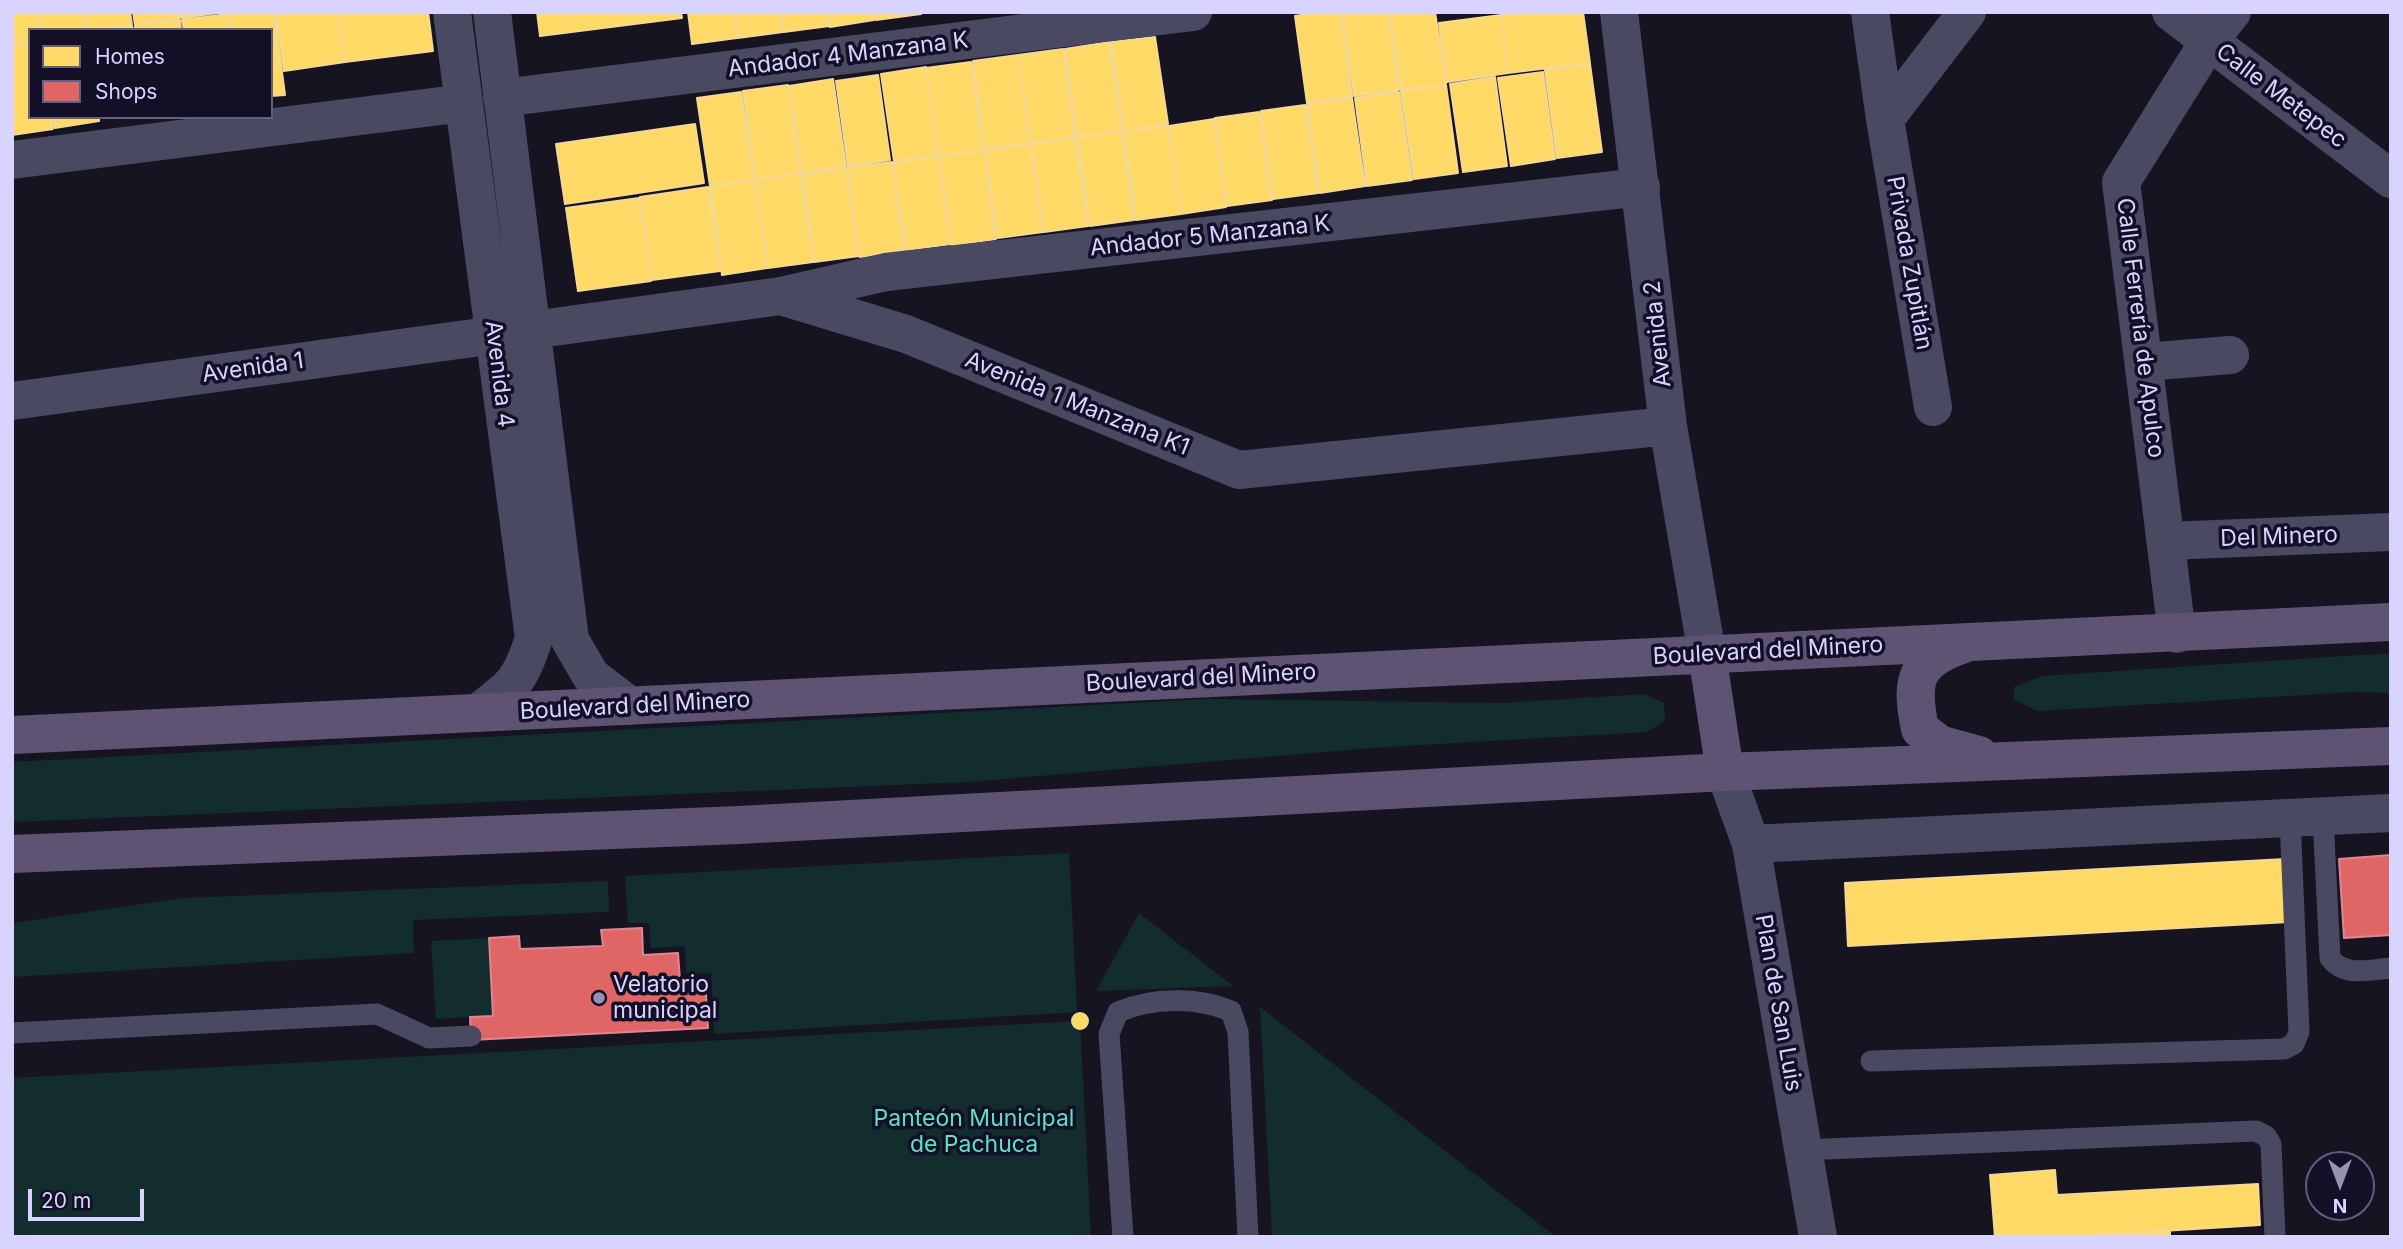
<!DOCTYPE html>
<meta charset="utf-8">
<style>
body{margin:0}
#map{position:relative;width:2403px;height:1249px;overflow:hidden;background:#161421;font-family:Inter,sans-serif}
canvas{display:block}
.frame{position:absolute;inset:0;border:14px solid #d9d4ff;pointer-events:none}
.legend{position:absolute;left:28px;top:28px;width:245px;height:91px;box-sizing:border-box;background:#130f26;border:2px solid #625e7d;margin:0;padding:9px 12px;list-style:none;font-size:21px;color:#d9d4ff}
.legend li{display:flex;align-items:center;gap:14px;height:35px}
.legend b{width:35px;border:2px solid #625e7d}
.north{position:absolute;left:2305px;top:1151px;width:70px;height:70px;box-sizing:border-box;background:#130f26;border:2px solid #625e7d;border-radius:50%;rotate:180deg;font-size:19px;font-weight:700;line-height:28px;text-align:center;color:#d9d4ff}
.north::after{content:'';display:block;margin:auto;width:24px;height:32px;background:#9591b1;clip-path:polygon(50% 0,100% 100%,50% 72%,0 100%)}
.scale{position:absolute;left:28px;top:1189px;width:116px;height:32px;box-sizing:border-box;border:4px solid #d9d4ff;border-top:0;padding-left:9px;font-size:21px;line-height:24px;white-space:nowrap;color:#d9d4ff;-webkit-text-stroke:5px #130f26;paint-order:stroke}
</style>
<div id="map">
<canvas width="2403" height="1249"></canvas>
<div class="frame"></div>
<ul class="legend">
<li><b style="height:19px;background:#ffd966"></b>Homes</li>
<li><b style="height:19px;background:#e06666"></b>Shops</li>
</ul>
<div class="north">N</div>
<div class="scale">20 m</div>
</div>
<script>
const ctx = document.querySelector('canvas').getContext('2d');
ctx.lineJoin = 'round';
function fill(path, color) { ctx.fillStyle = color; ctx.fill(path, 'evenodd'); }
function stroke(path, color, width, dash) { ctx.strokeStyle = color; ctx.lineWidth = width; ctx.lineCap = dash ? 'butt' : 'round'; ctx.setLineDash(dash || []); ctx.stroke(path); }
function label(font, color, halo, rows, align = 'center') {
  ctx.font = font + ' Inter,sans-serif'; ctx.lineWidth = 7; ctx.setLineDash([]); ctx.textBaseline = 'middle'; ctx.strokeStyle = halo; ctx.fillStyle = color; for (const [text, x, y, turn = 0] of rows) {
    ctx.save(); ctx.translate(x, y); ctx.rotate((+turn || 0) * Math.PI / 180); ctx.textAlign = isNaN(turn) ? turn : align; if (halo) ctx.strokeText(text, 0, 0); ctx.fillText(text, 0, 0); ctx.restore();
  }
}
fill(new Path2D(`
 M2391,653V693L2355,692L2037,711L2014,700V687L2043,676Z
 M1644,694L1664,703L1665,721L1647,732L1385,747L968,782L12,822V762L1207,699L1503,703Z
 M1069,853L1077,1012L714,1034L711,973L686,974L685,946L651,948L649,923H628L625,876Z
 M608,881L609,912L413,920L414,953L12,977V923L183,898Z
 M1139,913L1233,986L1096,991Z
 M489,938L493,1016L436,1019L431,941Z
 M1260,1007L1556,1237H1272Z
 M1080,1021L1091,1237H12V1078Z`), '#132c2d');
const homes = new Path2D(`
 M12,12H37L39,30H30V41L12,44Z
 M38,12H84L86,30H41Z
 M85,12H130L132,25L88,30Z
 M133,12H179L180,18L135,25Z
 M181,12H224L182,18Z
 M274,12L285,95L271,96V30H231L228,13Z
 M276,12H338L345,62L284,71Z
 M338,12H428L433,51L345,62Z
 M537,12H681L682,18L540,36Z
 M688,12H734L737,38L692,44Z
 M735,12H780L783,32L738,38Z
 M781,12H827L829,26L784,32Z
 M828,12H873L874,20L830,27Z
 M875,12H921V14L876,20Z
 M1319,12H1340L1352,97L1307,103L1295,16Z
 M1342,12H1388L1399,90L1354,96Z
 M1390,12H1435L1446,84L1401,90Z
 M1525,12H1583L1590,63L1508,73L1501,15Z
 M227,14L229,30H184L182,20Z
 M1501,15L1508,73L1447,82L1439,23Z
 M180,20L181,30H135V26Z
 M132,26L133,30H105Z
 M1155,37L1168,124L1124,131L1111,42Z
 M30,42V117H51L53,129L12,135V45Z
 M1109,42L1122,130L1077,137L1065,49Z
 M1063,49L1075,137L1031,143L1018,55Z
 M1018,55L1030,143L985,149L973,61Z
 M971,62L984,150L939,156L926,68Z
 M1590,64L1602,152L1557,158L1545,70Z
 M926,67L938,155L894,161L881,74Z
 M1543,72L1555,159L1511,166L1498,78Z
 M878,75L890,160L848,166L836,81Z
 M1495,77L1507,166L1463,172L1450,84Z
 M833,79L846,167L802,173L789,86Z
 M788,85L800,173L756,180L743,91Z
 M1446,85L1458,173L1414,179L1401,91Z
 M741,92L754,180L710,186L697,98Z
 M1399,92L1412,180L1367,186L1355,98Z
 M1352,98L1365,186L1320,193L1307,105Z
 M1305,105L1318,193L1273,199L1261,111Z
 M1259,112L1272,200L1227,206L1215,118Z
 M53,117H99V121L55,128Z
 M1214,119L1226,207L1181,214L1169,126Z
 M695,124L704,183L565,204L556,144Z
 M1168,126L1181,214L1136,220L1124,131Z
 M1122,131L1134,220L1090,226L1077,138Z
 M1075,138L1088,226L1044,232L1031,144Z
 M1030,144L1043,232L998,238L985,151Z
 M984,151L996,239L952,245L939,157Z
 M938,156L951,244L906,250L893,163Z
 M892,162L904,250L860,257L847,168Z
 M846,168L859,256L814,262L802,175Z
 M800,173L813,262L768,268L756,180Z
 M755,180L767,268L722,275L710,187Z
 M708,187L720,271L652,280L640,197Z
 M639,198L651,281L578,291L566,208Z
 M2285,859L2289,922L1848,946L1845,883Z
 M1072 1021a8 8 0 1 1 16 0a8 8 0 1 1-16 0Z
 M2055,1170L2057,1195L2258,1184L2260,1225L2064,1237H1995L1990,1175Z
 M2170,1231V1237H2064Z`);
fill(homes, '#ffd966');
stroke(homes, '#f4d894', 2);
const shops = new Path2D(`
 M2391,855V935L2344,938L2339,859Z
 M642,928L643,955L678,953L680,980L705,979L708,1028L471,1040L470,1017L493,1016L489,938L519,936L520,949L603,946L601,930Z`);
fill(shops, '#e06666');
stroke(shops, '#de8794', 2);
stroke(new Path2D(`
 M2323,817L2330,958C2344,977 2369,970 2391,968
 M12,1033L377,1014L429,1038L471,1036
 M1871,1061L2284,1049L2294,1044L2299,1032L2290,818
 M1803,1150L2256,1131L2266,1136L2271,1144L2275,1237
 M1123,1237L1109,1034L1118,1012C1153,997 1197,997 1231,1011L1238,1032L1248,1237`), '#4a4962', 21);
stroke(new Path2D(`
 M452,12L534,638C520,682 513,686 477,713
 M492,12L570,640L591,676L630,706
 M1870,12L1885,119L1933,407
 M2171,12L2391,179
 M502,98L1193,12
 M1885,119L1967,12
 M12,160L464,103
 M781,296L886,272L1641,187
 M2145,362L2230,355
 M2166,541L2391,532
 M2177,634L2121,182L2209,41L2232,12
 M1751,844L2391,813`), '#4a4962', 38);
stroke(new Path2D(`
 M1619,12L1668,426L1707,654
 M12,401L781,296L906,334L1239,470L1668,426
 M1725,772L1751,844L1818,1237`), '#4a4962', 38);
stroke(new Path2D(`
 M1964,644C1914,661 1910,680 1920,729L1939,744L1979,755
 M1707,654L1725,772
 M12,735L2391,622
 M12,854L739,825L1725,772L2391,746`), '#5e5373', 38);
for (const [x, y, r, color] of [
 [599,998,7,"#9591b1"]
]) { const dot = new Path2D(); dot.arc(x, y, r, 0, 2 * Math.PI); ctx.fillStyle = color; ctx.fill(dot); stroke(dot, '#130f26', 2.5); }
label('23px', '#d9d4ff', '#130f26', [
 ["Andador 4 Manzana K",848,55,-7],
 ["Calle Metepec",2281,96,37],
 ["Andador 5 Manzana K",1210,236,-6],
 ["Privada Zupitlán",1909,263,80],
 ["Calle Ferrería de Apulco",2140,328,83],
 ["Avenida 2",1658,334,-96],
 ["Avenida 1",253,368,-8],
 ["Avenida 4",499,374,83],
 ["Avenida 1 Manzana K1",1077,404,22],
 ["Del Minero",2279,537,-2],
 ["Boulevard del Minero",1768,651,-3],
 ["Boulevard del Minero",1201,678,-3],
 ["Boulevard del Minero",635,706,-3],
 ["Plan de San Luis",1778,1003,80]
]);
label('23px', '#d9d4ff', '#130f26', [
 ["Velatorio",613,985],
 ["municipal",613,1011]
], 'left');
label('23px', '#5fe0c0', '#130f26', [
 ["Panteón Municipal",974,1119],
 ["de Pachuca",974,1145]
]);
</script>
